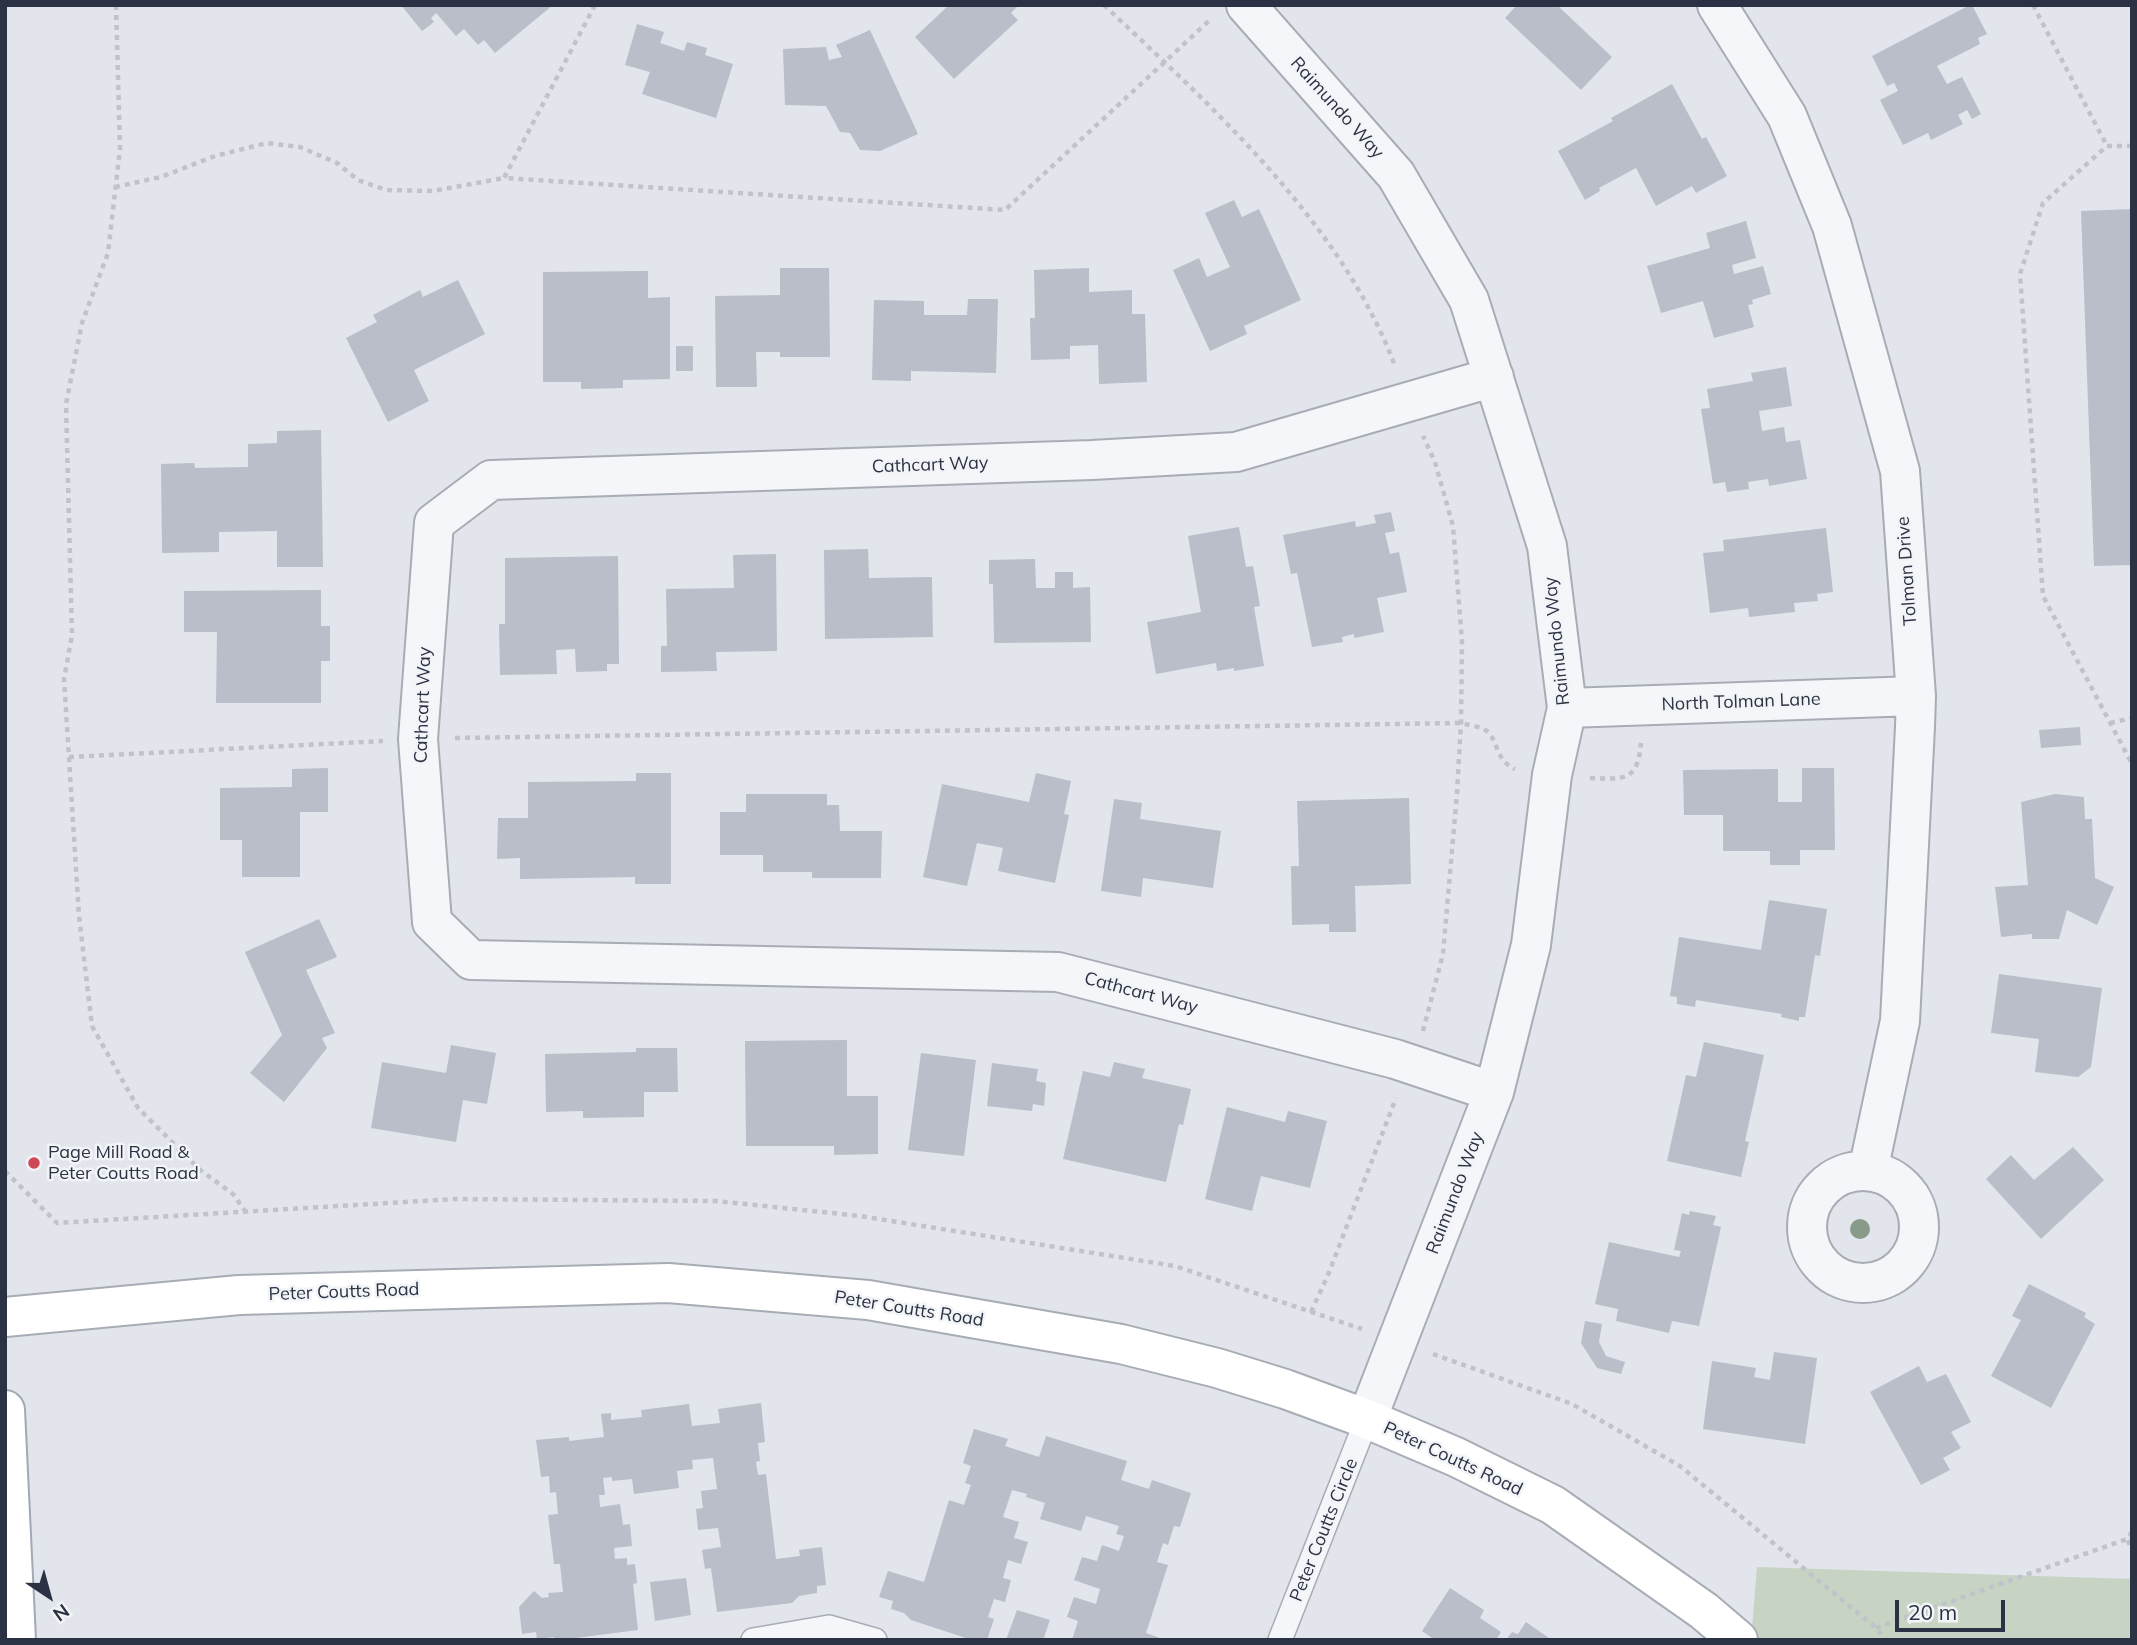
<!DOCTYPE html>
<style>
body{margin:0}
#map{position:relative;width:2137px;height:1645px;overflow:hidden;background:#e2e5eb;font-family:Mulish,sans-serif}
canvas{display:block}
.frame{position:absolute;inset:0;border:7px solid #2a3243;pointer-events:none}
.north{position:absolute;left:14px;top:1561px;width:70px;height:70px;-webkit-text-stroke:5px #f2f4f8;paint-order:stroke;rotate:144deg;font-size:19px;font-weight:700;line-height:28px;text-align:center;color:#2a3243}
.north::after{content:'';display:block;margin:auto;width:24px;height:32px;background:#2a3243;clip-path:polygon(50% 0,100% 100%,50% 72%,0 100%)}
.scale{position:absolute;left:1895px;top:1600px;width:110px;height:32px;box-sizing:border-box;border:4px solid #2a3243;border-top:0;padding-left:9px;font-size:21px;line-height:24px;white-space:nowrap;color:#2a3243;-webkit-text-stroke:5px #f2f4f8;paint-order:stroke}
</style>
<div id="map">
<canvas width="2137" height="1645"></canvas>
<div class="frame"></div>
<div class="north">N</div>
<div class="scale">20 m</div>
</div>
<script>
const ctx = document.querySelector('canvas').getContext('2d');
ctx.lineJoin = 'round';
function fill(path, color) { ctx.fillStyle = color; ctx.fill(path, 'evenodd'); }
function stroke(path, color, width, dash) { ctx.strokeStyle = color; ctx.lineWidth = width; ctx.lineCap = dash ? 'butt' : 'round'; ctx.setLineDash(dash || []); ctx.stroke(path); }
function label(font, color, halo, rows, align = 'center') {
  ctx.font = font + ' Mulish,sans-serif'; ctx.lineWidth = 5; ctx.setLineDash([]); ctx.textBaseline = 'middle'; ctx.strokeStyle = halo; ctx.fillStyle = color; for (const [text, x, y, turn = 0] of rows) {
    ctx.save(); ctx.translate(x, y); ctx.rotate((+turn || 0) * Math.PI / 180); ctx.textAlign = isNaN(turn) ? turn : align; if (halo) ctx.strokeText(text, 0, 0); ctx.fillText(text, 0, 0); ctx.restore();
  }
}
fill(new Path2D(`
 M1757,1567L2132,1579V1640H1751Z`), '#c7d4c3');
fill(new Path2D(`
 M401,5H553L495,53L484,40L478,45L464,29L456,36L436,13L431,18L434,22L422,31Z
 M949,5H1019L1011,13L1018,20L954,79L915,37Z
 M1517,5H1557L1612,57L1581,90L1505,18Z
 M1970,5H1972L1987,34L1978,38L1980,44L1937,66L1947,84L1962,77L1981,114L1972,119L1967,110L1958,115L1963,124L1931,140L1928,133L1903,145L1880,100L1898,91L1894,83L1887,86L1872,56Z
 M637,24L664,32L660,43L684,51L687,42L707,48L705,55L733,64L716,118L642,94L650,72L625,65Z
 M870,30L918,134L880,151L860,150L850,133L840,132L826,106L785,105L783,49L826,47L829,60L842,57L836,45Z
 M1672,84L1702,139L1706,137L1727,176L1696,193L1692,186L1656,206L1636,168L1599,188L1600,191L1585,200L1558,151L1613,121L1611,118Z
 M1234,200L1242,217L1259,209L1301,300L1244,326L1247,334L1210,351L1173,270L1199,258L1207,277L1230,267L1205,213Z
 M2132,209V565L2094,566L2081,211Z
 M1746,221L1756,258L1732,265L1734,274L1763,266L1771,294L1752,300L1753,304L1748,305L1754,327L1714,338L1703,301L1661,313L1647,266L1710,248L1706,233Z
 M780,268H829L830,357H780V352H756L757,387H716L715,296L780,295Z
 M1089,268V292L1132,290V314H1145L1147,382L1099,384L1098,345L1070,346V359L1031,360L1030,318H1035L1034,270Z
 M648,271V298L670,297V379L623,380V388L581,389V382H543V272Z
 M458,280L485,334L414,370L429,401L388,422L346,338L377,322L373,315L420,290L423,297Z
 M968,299H998L996,373L911,371V381L872,380L874,300L924,301V315H967Z
 M676,346H693V371H676Z
 M1786,367L1792,406L1759,411L1762,431L1784,427L1786,442L1800,440L1807,479L1769,486L1768,479L1748,482L1749,489L1727,492L1725,482L1713,484L1701,409L1710,408L1707,389L1753,381L1751,373Z
 M321,430L323,567H277V531L219,532V552L162,553L161,464L194,463L195,468L248,467V444L277,443V431Z
 M1391,512L1395,531L1385,533L1390,554L1399,552L1407,592L1377,598L1384,632L1354,638V634L1342,637L1343,642L1312,647L1297,573L1291,574L1283,535L1355,521L1356,527L1376,523L1374,515Z
 M1239,527L1246,567L1253,566L1260,606L1254,607L1264,666L1234,671V668L1217,671L1216,663L1156,674L1147,622L1201,612L1188,536Z
 M1826,528L1833,592L1817,594L1818,601L1794,603L1795,612L1749,617L1748,608L1710,613L1703,553L1724,551L1723,540Z
 M868,549L869,578L932,577L933,637L825,639L824,550Z
 M776,554L777,651L716,652L717,671L661,672V646H667L666,589L734,588L733,555Z
 M618,556L619,664H607V671L576,672L575,649L556,650L557,674L500,675L499,624H505V558Z
 M1035,559L1036,588H1055V572H1073V588L1090,587L1091,642L994,643L993,584H989V560Z
 M321,590V626H330V661H321V703H216L217,632H184V591Z
 M2080,727L2081,745L2041,748L2039,730Z
 M328,768V812H300V877H242V840H220V788L292,787V769Z
 M1802,768H1834L1835,850H1800V865H1770V851H1723V815H1684L1683,770L1778,769V802H1802Z
 M636,773H671V884H635V877L520,879V858L497,859L498,818H528V782L636,781Z
 M1036,773L1071,781L1064,814L1069,815L1055,883L998,871L1003,848L977,843L967,886L923,877L942,784L1029,802Z
 M746,794H827V805H839L840,831H882L881,878H812V872H763V855H720V812H746Z
 M2055,794L2084,797L2085,819H2092L2095,878L2114,887L2097,925L2067,910L2059,939H2032V934L2001,937L1995,887L2028,885L2021,802Z
 M1409,798L1411,884L1355,886L1356,932H1329V924L1292,925L1291,866H1299L1297,801Z
 M1114,799L1142,803L1140,819L1221,831L1213,888L1143,878L1141,897L1101,891Z
 M1769,900L1827,909L1820,956L1815,955L1805,1017H1799V1021L1781,1017L1782,1014L1696,1000L1695,1007L1677,1004V997L1670,996L1679,937L1761,950Z
 M319,919L337,957L306,970L335,1033L322,1038L327,1048L284,1102L250,1073L282,1035L245,952Z
 M1999,974L2102,988L2091,1067L2078,1077L2035,1072L2039,1039L1991,1033Z
 M847,1040V1096H878V1154L834,1155V1146H746L745,1041Z
 M1704,1042L1764,1055L1745,1141L1749,1142L1741,1177L1667,1161L1686,1075L1696,1077Z
 M451,1045L496,1053L487,1104L463,1100L456,1142L371,1128L382,1062L446,1073Z
 M636,1048H677L678,1092H644V1117L583,1118V1111L546,1112L545,1054L636,1052Z
 M921,1053L976,1060L964,1156L908,1150Z
 M1114,1062L1145,1069L1142,1078L1191,1089L1183,1125L1179,1124L1166,1182L1063,1159L1083,1071L1110,1077Z
 M992,1063L1038,1069L1036,1081L1046,1083L1044,1106L1033,1104L1032,1111L987,1106Z
 M1227,1107L1285,1122L1288,1111L1327,1121L1310,1188L1261,1176L1252,1211L1205,1199Z
 M2073,1147L2104,1180L2041,1239L1986,1179L2011,1155L2034,1180Z
 M1690,1211L1716,1216L1713,1225L1721,1227L1699,1326L1672,1321L1669,1333L1616,1321L1618,1309L1595,1304L1609,1242L1679,1257L1681,1251L1674,1250L1682,1213L1689,1215Z
 M2029,1284L2086,1313L2084,1317L2095,1324L2051,1408L1991,1376L2021,1320L2012,1316Z
 M1585,1321L1602,1324L1599,1342L1606,1356L1625,1362L1621,1374L1597,1368L1581,1343Z
 M1774,1352L1817,1358L1805,1444L1703,1429L1712,1361L1756,1368L1754,1377L1770,1380Z
 M1919,1366L1927,1382L1946,1374L1971,1422L1951,1432L1961,1448L1943,1458L1950,1470L1921,1485L1870,1392Z
 M761,1403L765,1442L758,1443L760,1461L756,1462L758,1475L766,1474L776,1559L800,1556L799,1550L822,1547L826,1585L817,1586V1593L799,1596L792,1603L717,1612L711,1568L705,1569L702,1550L721,1547L718,1528L698,1530L696,1509L703,1508L701,1491L717,1489L713,1458L692,1460L693,1469L677,1471L679,1488L634,1494L632,1479L612,1481V1477L603,1478L605,1495H599L600,1507L620,1504L623,1525L630,1524L632,1546L614,1548L615,1559L627,1558V1565L635,1564L637,1583L633,1584L638,1630L560,1640H555L554,1637L537,1639L536,1632L522,1634L519,1607L534,1591L542,1598L549,1597L548,1593L563,1592L560,1564H554L548,1515L558,1514L556,1492L550,1493L549,1476L541,1477L536,1440L569,1437V1441L604,1437L601,1414L611,1413V1420L642,1417L641,1410L689,1404L692,1426L720,1423L718,1409Z
 M974,1429L1008,1439L1005,1446L1039,1457L1046,1436L1127,1461L1121,1480L1149,1489L1152,1480L1191,1493L1180,1527L1174,1526L1168,1545L1163,1543L1157,1562L1168,1565L1146,1633L1165,1640H1072L1078,1621L1067,1617L1074,1597L1096,1604L1100,1589L1074,1580L1082,1557L1097,1561L1102,1545L1119,1551L1124,1536L1116,1534L1119,1526L1086,1516L1081,1531L1040,1519L1045,1503L1026,1497L1027,1494L1012,1490L1003,1517L1019,1522L1014,1538L1028,1542L1021,1564L1008,1560L1003,1578L1011,1580L1005,1602L994,1599L988,1617L994,1619L987,1640H972L911,1620L904,1613L891,1609L893,1601L879,1597L888,1571L924,1582L949,1500L964,1505L971,1485L965,1483L971,1466L963,1463Z
 M686,1578L691,1615L655,1621L650,1582Z
 M1450,1588L1484,1610L1480,1618L1501,1632L1496,1640H1430L1432,1638L1422,1631Z
 M1017,1610L1050,1620L1043,1640H1006Z
 M1526,1622L1552,1640H1506L1512,1632L1518,1634Z`), '#b9bec8');
const lane = new Path2D(`
 M753,1640L829,1627L875,1640
 M1280,1640L1367,1419`);
const street = new Path2D(`
 M1246,5L1396,175L1469,300L1547,546L1567,708L1552,775L1531,945L1494,1092L1367,1419
 M1717,5L1787,116L1832,226L1900,471L1916,696L1915,727L1900,1021L1868,1171
 M1567,708L1916,696
 M1494,1092L1395,1059L1058,972L471,960L432,922L418,739L434,523L491,480L1092,460L1236,452L1494,377
 M1807 1227a56 56 0 1 1 112 0a56 56 0 1 1-112 0Z`);
const secondary = new Path2D(`
 M5,1317L239,1295L668,1283L868,1300L1121,1344L1217,1368L1285,1389L1367,1419L1456,1457L1553,1505L1704,1611L1738,1640`);
const primary = new Path2D(`
 M5,1410L16,1640`);
stroke(lane, '#a7acb5', 26);
stroke(street, '#a7acb5', 42);
stroke(secondary, '#a7acb5', 42);
stroke(primary, '#a1a9b6', 42);
stroke(new Path2D(`
 M116,5L120,149L108,253L82,323L66,404L72,635L64,679L79,916L92,1026L138,1108L199,1169L233,1194L245,1211
 M595,5L504,178L1005,210L1212,18
 M1104,5C1214,109 1341,222 1395,366
 M2033,5L2107,146
 M2132,146H2107L2043,203L2020,274L2043,596L2132,764
 M115,187L161,177L215,156L267,143L300,147L337,163L358,180L386,190L433,191L504,178
 M2110,723L2132,718
 M455,738L1461,723C1468,725 1477,726 1484,729C1500,739 1493,759 1515,769
 M69,757L383,741
 M1590,778C1622,779 1638,783 1641,743
 M1423,1031L1443,954L1457,793L1461,723L1462,642L1453,526L1435,462L1423,436
 M5,1171L57,1223L455,1199L716,1201L860,1216L1175,1266L1362,1329
 M1311,1312L1328,1275L1396,1098
 M1433,1354L1572,1404L1680,1466L1876,1628L1886,1640
 M2132,1532L2127,1539L2132,1550
 M1876,1628L2127,1539`), '#c0c3ca', 4.5, [5, 5]);
stroke(lane, '#f5f6f9', 23);
stroke(street, '#f5f6f9', 38);
stroke(secondary, '#fff', 38);
stroke(primary, '#fff', 38);
ctx.fillStyle = '#879b88';
for (const [x, y] of [
 [1860,1229]
]) { ctx.beginPath(); ctx.arc(x, y, 10, 0, 2 * Math.PI); ctx.fill(); }
for (const [x, y, r, color] of [
 [34,1163,7,"#cf4757"]
]) { const dot = new Path2D(); dot.arc(x, y, r, 0, 2 * Math.PI); ctx.fillStyle = color; ctx.fill(dot); stroke(dot, '#f2f4f8', 2.5); }
label('18px', '#2a3243', '#f2f4f8', [
 ["Raimundo Way",1337,108,48],
 ["Cathcart Way",930,465,-2],
 ["Tolman Drive",1907,571,-94],
 ["Raimundo Way",1557,641,-96],
 ["North Tolman Lane",1741,702,-2],
 ["Cathcart Way",423,705,-88],
 ["Cathcart Way",1141,993,15],
 ["Raimundo Way",1455,1193,-69],
 ["Peter Coutts Road",344,1292,-2],
 ["Peter Coutts Road",909,1309,9],
 ["Peter Coutts Road",1453,1459,25],
 ["Peter Coutts Circle",1324,1530,-68]
]);
label('18px', '#2a3243', '#f2f4f8', [
 ["Page Mill Road &",48,1153],
 ["Peter Coutts Road",48,1174]
], 'left');
</script>
